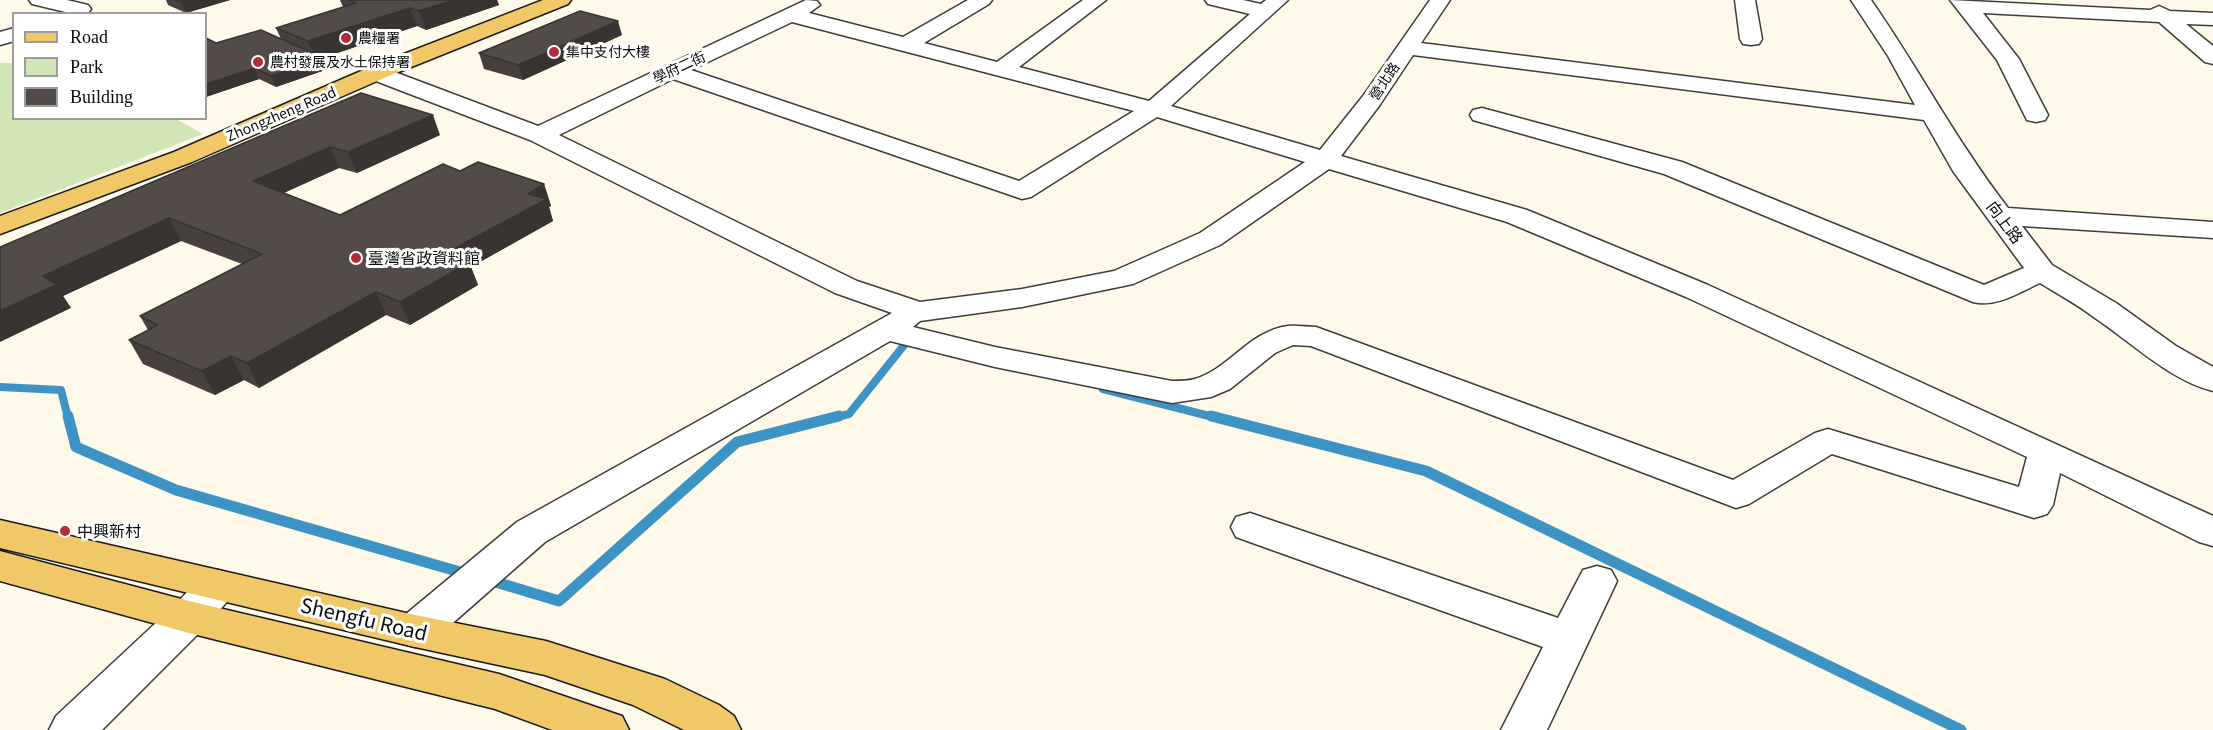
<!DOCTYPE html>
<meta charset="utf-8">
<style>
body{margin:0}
#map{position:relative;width:2213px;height:730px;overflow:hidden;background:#fef9e9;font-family:Georgia,serif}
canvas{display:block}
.legend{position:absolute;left:12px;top:12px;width:195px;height:108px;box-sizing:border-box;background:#fff;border:2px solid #9d9d9d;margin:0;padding:8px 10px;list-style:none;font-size:18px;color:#0a0a0a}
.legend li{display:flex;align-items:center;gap:12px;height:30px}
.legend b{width:30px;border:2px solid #9d9d9d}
</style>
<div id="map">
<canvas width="2213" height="730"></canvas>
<ul class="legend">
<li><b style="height:8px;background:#f0c867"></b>Road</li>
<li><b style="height:16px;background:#d1e5b6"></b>Park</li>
<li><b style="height:16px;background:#524b48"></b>Building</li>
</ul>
</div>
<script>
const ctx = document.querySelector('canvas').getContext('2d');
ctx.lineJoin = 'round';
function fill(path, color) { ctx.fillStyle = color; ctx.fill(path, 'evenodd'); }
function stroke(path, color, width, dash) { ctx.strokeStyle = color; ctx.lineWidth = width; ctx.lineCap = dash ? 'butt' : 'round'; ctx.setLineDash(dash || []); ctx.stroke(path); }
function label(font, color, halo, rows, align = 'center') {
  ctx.font = font + ' Georgia,"Noto Sans TC",serif'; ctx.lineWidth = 6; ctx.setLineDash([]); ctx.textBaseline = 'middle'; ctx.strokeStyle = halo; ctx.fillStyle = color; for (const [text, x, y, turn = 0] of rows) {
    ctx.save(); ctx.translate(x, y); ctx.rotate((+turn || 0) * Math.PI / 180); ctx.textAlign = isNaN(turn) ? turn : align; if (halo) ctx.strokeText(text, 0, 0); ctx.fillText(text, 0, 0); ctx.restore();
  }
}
fill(new Path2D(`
 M0,63H13L14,118L176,119L203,134L0,213Z`), '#d1e5b6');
stroke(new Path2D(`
 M0,387L61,390L68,418
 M1103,389L1217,418
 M833,418L849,414L909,339L913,340`), '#3d94c4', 8);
stroke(new Path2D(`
 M68,416L76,447L176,490L467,574
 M1211,416L1426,471L1961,730
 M489,580L559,601L737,442L839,416`), '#3d94c4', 11);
const minor = new Path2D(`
 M29,0H67L88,5L91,9L88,13L74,14L32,4Z
 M806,0L817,1L820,5L809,13L903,37L968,0H992L989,4L924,43L997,62L1083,0H1106L1019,67L1149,101L1250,14L1208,4L1205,0H1243L1261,4L1266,0H1288L1171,106L1320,150L1363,96L1430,0H1450L1421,43L1915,105L1888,56L1851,0H1871C1919,69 1957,142 2008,208L2213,222V238L2022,226L2052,265L2116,303L2176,346L2213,367V391C2171,381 2131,342 2095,318C2078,305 2058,294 2040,283C2020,292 1996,308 1973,302L1664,174L1473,120L1470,115L1473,110L1482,108L1682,162L1984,285L2024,268L1953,171L1924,120L1413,55L1379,106L1341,156L1527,210L1708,285L2213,516V546L2199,542L2060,473L2053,505L2047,514L2034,518L1832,454L1749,504L1736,508L1311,346L1293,345L1275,353L1230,389L1211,397L1172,403L995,367L890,341L545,542L430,643L415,647L400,643L394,631L400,619L517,522L892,313L835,293L530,140L368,78L365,73L368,68L376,66L384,68L538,126ZM792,22L1134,111L1019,181L691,70ZM673,79L1022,199L1031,197L1157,117L1305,162L1200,233L1114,271L1022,289L920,302L857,281L559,135ZM1329,169L1507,222L1686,297L2027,457L2019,487L1828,429L1815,433L1733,480L1316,327C1307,327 1297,325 1288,326C1249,331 1229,369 1195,379C1188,381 1180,381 1172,381L995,347L913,327L920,321L1022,307L1133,284L1220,245Z
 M1735,0H1755L1762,39L1759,44L1751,45L1743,44L1740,39Z
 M1950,0L2150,10L2159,6L2170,11L2213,13V25L2186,24L2213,46V64L2205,62L2159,22L1983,13L2019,59L2048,115L2045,120L2036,122L2027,120L1997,60Z
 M14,28V41L0,45V32Z
 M1250,513L1558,618L1583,570L1597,566L1611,570L1617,581L1547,730H1501L1543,647L1236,537L1231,527L1236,517Z
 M218,570L232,574L238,585L232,596L204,628L102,730H49L56,716L174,606L204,574Z`);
const major = new Path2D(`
 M543,0H571L568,4L384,78L192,162L0,234V216L174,152L368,68Z
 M0,520L415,615L546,641L665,679L719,705L734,716L741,730H684L633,705L545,675L415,647L0,548Z
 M0,551L189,601L499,674L622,716L629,730H552L495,709L189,633L0,581Z`);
stroke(minor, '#3d3d3d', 3);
stroke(major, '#1b1b1b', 3);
fill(minor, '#fff');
fill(major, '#f0c867');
fill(new Path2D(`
 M166,0H230L186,13L168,5Z
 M340,0H497L499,5L426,30L417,26L323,58L328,69L276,87L259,79L206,97V38L216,43L281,39L276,28L343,7Z
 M622,35L523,80L484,69L479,53Z
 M361,93L440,135L357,173L339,168L284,193L340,215L460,171L544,184L551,206L549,207L553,221L471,267L478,285L410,325L386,315L259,388L244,380L215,395L143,364L129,340L148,330L140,316L242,264L181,241L63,296L71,308L0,247Z`), '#47403e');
fill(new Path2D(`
 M190,0H230L186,13L181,2Z
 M454,0H497L499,5L426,30L419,11Z
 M410,8L417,26L316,60L308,41Z
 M618,21L622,35L523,80L518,65Z
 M324,58L328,69L276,87L271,76Z
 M255,68L259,79L206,97V84Z
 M433,115L440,135L357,173L348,152Z
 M330,147L339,168L263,202L253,181Z
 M544,184L551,206L549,207L553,221L471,267L478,285L410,325L400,302L446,253L528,194Z
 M169,218L181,241L63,296L71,308L0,342V311L43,276Z
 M376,292L386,315L259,388L247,363Z
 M231,356L244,380L215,395L202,371Z`), '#393432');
const building = new Path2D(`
 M176,0H190L181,2Z
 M349,0H454L419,11L410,8L308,41L276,28L356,3Z
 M580,11L618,21L518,65L479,53Z
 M261,30L324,58L271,76L255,68L206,84V38L216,43Z
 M361,93L433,115L348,152L330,147L253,181L340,215L443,164L460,171L478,162L544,184L528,194L547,199L446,253L470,262L400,302L376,292L247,363L231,356L202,371L129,340L158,325L140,316L262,254L169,218L43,276L56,285L0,311V247Z`);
fill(building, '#524b48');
stroke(building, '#393432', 1.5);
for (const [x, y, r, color] of [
 [346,38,6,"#b12c38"],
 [554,52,6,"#b12c38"],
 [258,62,6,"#b12c38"],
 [356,258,6,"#b12c38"],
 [65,531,6,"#b12c38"]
]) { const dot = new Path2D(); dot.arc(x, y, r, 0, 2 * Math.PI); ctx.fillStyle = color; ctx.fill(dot); stroke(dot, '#fff', 2); }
label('14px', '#0a0a0a', '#fff', [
 ["農糧署",358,38],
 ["集中支付大樓",566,52],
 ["農村發展及水土保持署",270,62]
], 'left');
label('14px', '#0a0a0a', '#fff', [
 ["學府二街",679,67,-25],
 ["營北路",1384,81,-56],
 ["Zhongzheng Road",281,114,-23]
]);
label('16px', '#0a0a0a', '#fff', [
 ["向上路",2005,222,53]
]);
label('16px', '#0a0a0a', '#fff', [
 ["臺灣省政資料館",368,258],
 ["中興新村",77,531]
], 'left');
label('20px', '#0a0a0a', '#fff', [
 ["Shengfu Road",364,619,13]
]);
</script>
